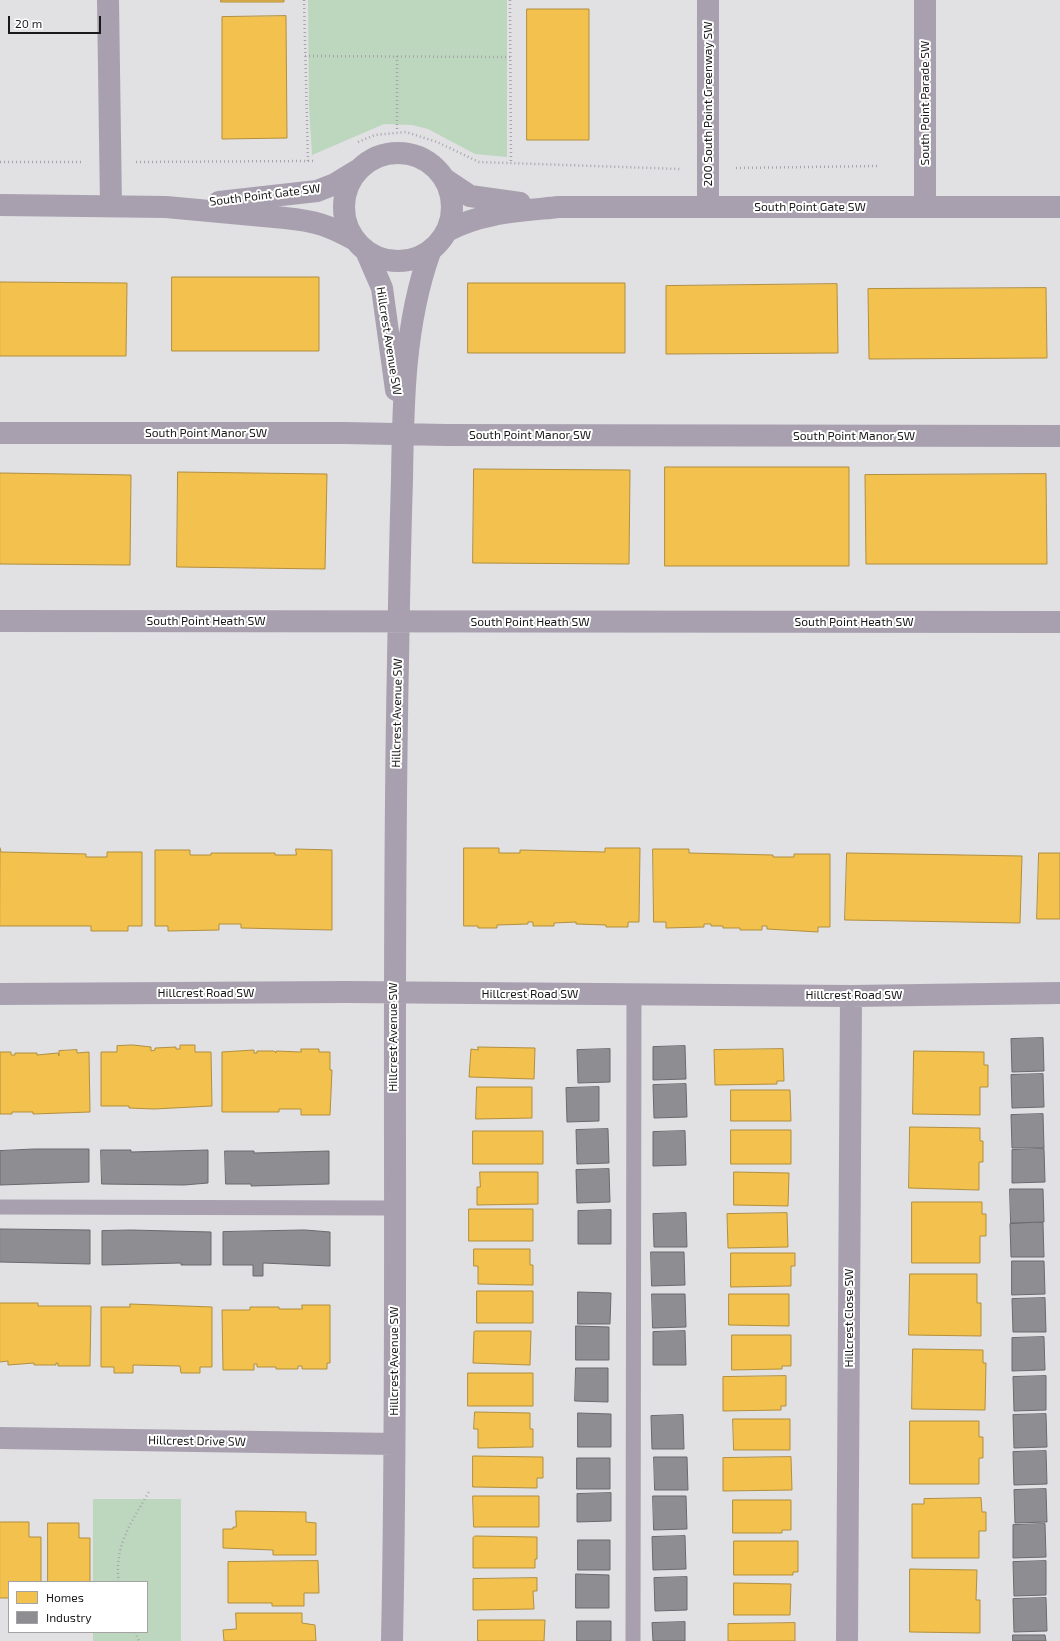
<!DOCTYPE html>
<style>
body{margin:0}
#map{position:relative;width:1060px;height:1641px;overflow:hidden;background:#e1e0e3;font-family:"Exo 2",sans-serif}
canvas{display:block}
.legend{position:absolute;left:8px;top:1581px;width:140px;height:52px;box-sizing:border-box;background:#fff;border:1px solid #a3a3a3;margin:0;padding:5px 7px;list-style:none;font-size:12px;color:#19191a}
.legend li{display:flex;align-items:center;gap:8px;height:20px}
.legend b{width:20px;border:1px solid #a3a3a3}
.scale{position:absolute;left:8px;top:16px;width:93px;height:18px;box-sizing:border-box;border:2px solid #19191a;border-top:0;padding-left:5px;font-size:12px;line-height:14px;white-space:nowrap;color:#19191a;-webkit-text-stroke:3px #fff;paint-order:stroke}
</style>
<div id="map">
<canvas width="1060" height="1641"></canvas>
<ul class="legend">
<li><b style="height:11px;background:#f2c14e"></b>Homes</li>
<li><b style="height:11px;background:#8d8d92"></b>Industry</li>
</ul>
<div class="scale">20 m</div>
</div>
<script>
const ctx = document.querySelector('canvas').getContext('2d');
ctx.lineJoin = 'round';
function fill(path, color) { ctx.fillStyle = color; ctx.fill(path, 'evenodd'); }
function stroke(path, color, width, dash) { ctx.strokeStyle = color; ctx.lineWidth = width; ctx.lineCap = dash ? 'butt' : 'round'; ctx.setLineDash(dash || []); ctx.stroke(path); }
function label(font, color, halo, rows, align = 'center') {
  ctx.font = font + ' "Exo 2",sans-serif'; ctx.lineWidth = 4; ctx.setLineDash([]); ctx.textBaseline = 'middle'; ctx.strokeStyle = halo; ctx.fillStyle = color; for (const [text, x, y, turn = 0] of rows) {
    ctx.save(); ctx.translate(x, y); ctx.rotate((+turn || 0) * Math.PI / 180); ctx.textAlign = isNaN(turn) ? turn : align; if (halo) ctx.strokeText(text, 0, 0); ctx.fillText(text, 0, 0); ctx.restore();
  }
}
fill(new Path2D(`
 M308,0H507V157L475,154L428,129L412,125L384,124L312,155L309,107Z
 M93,1499H181V1641H93V1632H147V1582H93Z`), '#bcd7be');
const homes = new Path2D(`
 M221,0H284V2H221Z
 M527,9H589V140H527Z
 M286,16L287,138L222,139V17Z
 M172,277H319V351H172Z
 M0,282L127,283L126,356H0Z
 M468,283H625V353H468Z
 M837,284L838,353L666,354V286Z
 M1046,288L1047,358L869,359L868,289Z
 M665,467H849V566H665Z
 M474,469L630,470L629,564L473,563Z
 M178,472L327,474L325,569L177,567Z
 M0,473L131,475L130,565L0,564Z
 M1046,474L1047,564H866L865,475Z
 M0,848L1,852L86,854V857H107V852H142V926H128V931H91V926H0Z
 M464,848H499V853H520V850L605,852V848H640L639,922H628V927H606V925L576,924V922L554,923V926H533V922H528V924L497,925V928H478V926H464Z
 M296,849L332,850V930L241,928V924H219V930L168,931V926H155V850H190V855H211V853H275V855H296Z
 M653,849H689V853L773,855V857H794V854H830V927H818V932L767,929V926H762V930H740V928H723V926H711V924H704V927L666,928V922H654Z
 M847,853L1022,856L1020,923L845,920Z
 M1039,853H1060V919H1037Z
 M133,1045L151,1047V1051L155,1050V1048L176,1047V1049H180V1045H195V1052H211L212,1106L154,1109L129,1108V1106H101V1052H117V1046Z
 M478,1047L535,1048L534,1079L469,1077L471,1049L478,1050Z
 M301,1049H319V1052H330V1070H332L330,1115H301V1109H279V1112H222V1052L254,1050V1053H257V1051H274L276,1053V1051L301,1052Z
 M783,1049L784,1081H777V1084L715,1085L714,1050Z
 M77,1050V1053L89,1052L90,1112L33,1114V1112H12V1114H0V1052H11V1055H15V1053H37V1055L58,1053L59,1056V1051Z
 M914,1051L984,1052V1065H988V1087H980V1115L913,1114Z
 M477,1087H532V1118L476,1119Z
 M731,1090H790L791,1121H731Z
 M910,1127L980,1128V1141H983V1162H979V1190L909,1188Z
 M731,1130H791V1164H731Z
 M473,1131H543V1164H473Z
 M480,1172H538V1204L477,1205V1187H480Z
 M734,1172L789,1173L788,1206L734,1205Z
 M912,1202H982V1214H986V1236H980V1263H912Z
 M469,1209H533V1241H469Z
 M787,1213L788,1247L728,1248L727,1214Z
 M474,1249H530V1265H533V1285L478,1284V1266H474Z
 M731,1253H795V1266H791V1286L731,1287Z
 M910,1274H977V1303H981V1336L909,1335Z
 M477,1291H533V1323H477Z
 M729,1294H789V1326L729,1325Z
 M0,1303H38V1306H91L90,1366H58V1363H56V1365H34V1363L8,1365V1361L0,1362Z
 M130,1304L212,1307V1367H200V1373H181L180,1366L133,1365V1373H114V1367H101V1307H130Z
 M302,1305H330V1363H327V1369H302V1366H298V1369H276V1367H257V1364H254V1370H223L222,1310H250V1307H279V1309H302Z
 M476,1331H531L530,1365L473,1363L474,1332Z
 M732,1335H791V1366H782V1369L732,1370Z
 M913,1349L983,1350V1363H986L985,1410L912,1409Z
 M468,1373H533V1406H468Z
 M786,1376V1406H781V1410L723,1411V1377Z
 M475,1412L530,1413V1429H533V1447L478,1448V1429H474Z
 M733,1419H790V1450H734Z
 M910,1421H979V1437H983V1458H979V1484H910Z
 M473,1456L543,1457V1478H537V1488L473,1487Z
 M791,1457L792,1490L723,1491V1458Z
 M473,1496H539V1527H474Z
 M981,1498L982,1512H986V1531H979V1558H912V1504H924V1499Z
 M733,1500H791V1530H782V1533H733Z
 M236,1511L306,1512V1522L316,1523V1555H273V1550L223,1548V1529H233V1527H236Z
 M0,1522H29V1537H41V1582H9V1598H0Z
 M48,1523H79V1538H90V1582H48Z
 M475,1536L537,1537V1559H535V1568H473V1538Z
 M734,1541H798V1572H793V1575H734Z
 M318,1561L319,1593H304V1606H272V1603H228V1562Z
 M910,1569L977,1570L976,1600H980V1633L910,1632Z
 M537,1578V1591H533L534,1609L473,1610V1579Z
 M734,1583L791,1584L790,1615H734Z
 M236,1613H302V1623L315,1625L316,1641H224L223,1630L236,1629Z
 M478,1620H545L544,1641H478Z
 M795,1623V1641H728V1624Z`);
fill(homes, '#f2c14e');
stroke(homes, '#b18f3e', 1);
const industry = new Path2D(`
 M1043,1038L1044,1071L1012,1072L1011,1039Z
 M685,1046L686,1079L653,1080V1047Z
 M610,1049V1082L578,1083L577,1050Z
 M1043,1074L1044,1107L1012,1108L1011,1075Z
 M686,1084L687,1117L654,1118L653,1085Z
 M599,1087V1121L567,1122L566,1088Z
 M1043,1114L1044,1148H1012L1011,1115Z
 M608,1129L609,1163L577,1164L576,1130Z
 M685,1131L686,1165L653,1166V1132Z
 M34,1149H89V1182L0,1185V1151Z
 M1044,1149L1045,1182L1012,1183V1150Z
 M101,1150H131V1152L208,1150V1183L184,1185L102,1184Z
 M225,1151H254V1153L329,1151V1184L251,1186V1184H226Z
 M609,1169L610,1202L577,1203L576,1170Z
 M1010,1189H1043L1044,1222L1011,1223Z
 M611,1210V1244H578V1211Z
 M686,1213L687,1247H654L653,1214Z
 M1043,1223L1044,1257H1011L1010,1224Z
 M0,1229L90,1230V1264L0,1262Z
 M131,1230L211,1232V1265H181V1263L102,1265V1231Z
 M305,1230L330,1232V1266L263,1263V1276H253V1265H223V1232Z
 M651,1252H684L685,1285L652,1286Z
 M1012,1261H1044L1045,1294L1012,1295Z
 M578,1292L611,1293L610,1324H578Z
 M652,1294H685L686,1327L653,1328Z
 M1045,1298L1046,1332H1013L1012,1299Z
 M576,1326L609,1327V1360H576Z
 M685,1331L686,1365H653V1332Z
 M1044,1337L1045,1370L1012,1371V1338Z
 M576,1368H608V1402L575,1401Z
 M1046,1376V1410L1014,1411L1013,1377Z
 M578,1413L611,1414V1447H578Z
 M1046,1414L1047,1447L1014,1448L1013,1415Z
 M683,1415L684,1449H652L651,1416Z
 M1046,1451L1047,1484L1014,1485L1013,1452Z
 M654,1457H687L688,1490H655Z
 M577,1458H610V1489H577Z
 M1046,1489L1047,1522L1015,1523L1014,1490Z
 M611,1493V1521L577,1522V1494Z
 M653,1496H686L687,1529L654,1530Z
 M1045,1524L1046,1557L1013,1558V1525Z
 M685,1536L686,1569L653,1570L652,1537Z
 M578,1540H610V1570H578Z
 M1046,1561V1595L1014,1596L1013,1562Z
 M576,1574L609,1575V1608H576Z
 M687,1577V1610L655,1611L654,1578Z
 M1046,1598L1047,1631L1014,1632L1013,1599Z
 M577,1621H611V1641H577Z
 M685,1622V1641H653L652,1623Z
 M1013,1635H1045L1046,1641H1013Z`);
fill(industry, '#8d8d92');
stroke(industry, '#6a6a6e', 1);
stroke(new Path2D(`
 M304,0L308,162
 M510,0L511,164
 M305,56L510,57
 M397,56V132
 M358,142L375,135L406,132L437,142L479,162L681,169
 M0,162H83
 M136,162L313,161
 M736,168L877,166
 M119,1582C113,1546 133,1520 150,1490
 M135,1632L139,1641`), '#a8a4ac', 2.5, [1, 3]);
stroke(new Path2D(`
 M0,1207L394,1208
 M633,1641L634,994`), '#a8a0af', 15);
stroke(new Path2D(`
 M108,0L111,206
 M708,0V207
 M344 207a54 54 0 1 1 108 0a54 54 0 1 1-108 0Z
 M446,180L470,196L520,203
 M219,202L317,191L335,184L358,170
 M0,205L166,207L285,218C315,221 328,225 355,240
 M925,207V0
 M447,231C482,212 521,211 559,207H1060
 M366,251L382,288L396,390
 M0,433H345L446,435L1060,436
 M0,621L1060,622
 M0,994L346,992L851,996L1060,993
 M0,1438L394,1444
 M392,1641C399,1315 391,988 398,662C399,601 400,540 402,480C403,404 404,324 430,252
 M847,1641L851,996`), '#a8a0af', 22);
label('12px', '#19191a', '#fff', [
 ["South Point Parade SW",925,103,-90],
 ["200 South Point Greenway SW",708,104,-90],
 ["South Point Gate SW",265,195,-7],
 ["South Point Gate SW",810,207],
 ["Hillcrest Avenue SW",389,341,81],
 ["South Point Manor SW",206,433],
 ["South Point Manor SW",530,435],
 ["South Point Manor SW",854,436],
 ["South Point Heath SW",206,621],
 ["South Point Heath SW",530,622],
 ["South Point Heath SW",854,622],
 ["Hillcrest Avenue SW",397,713,-89],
 ["Hillcrest Road SW",206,993],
 ["Hillcrest Road SW",530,994],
 ["Hillcrest Road SW",854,995],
 ["Hillcrest Avenue SW",393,1037,-90],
 ["Hillcrest Close SW",849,1318,-90],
 ["Hillcrest Avenue SW",394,1361,-90],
 ["Hillcrest Drive SW",197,1441,1]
]);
</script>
